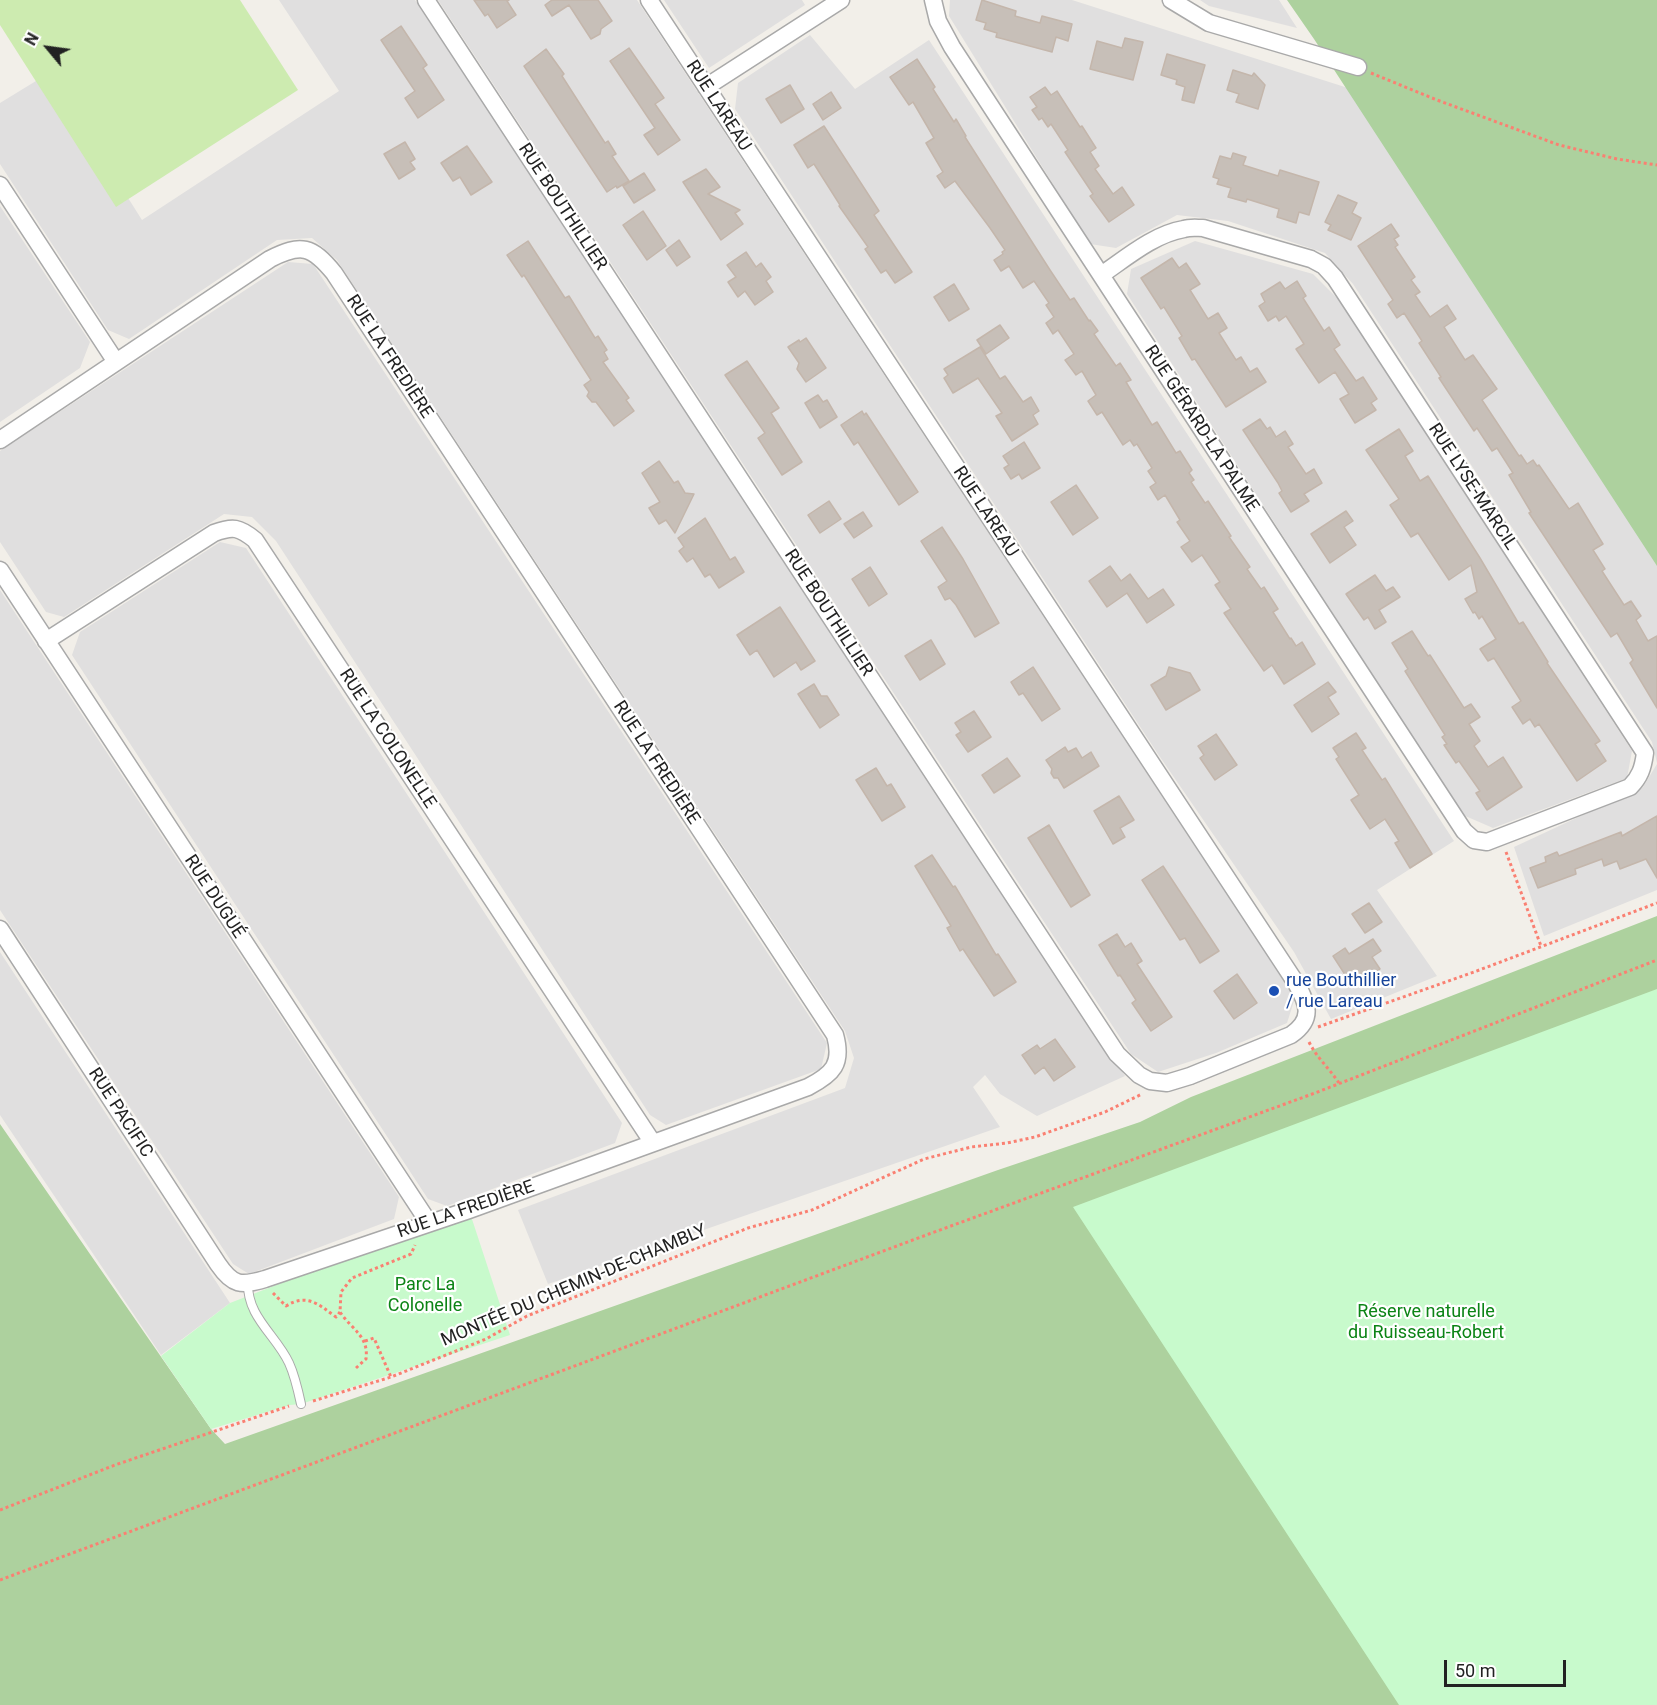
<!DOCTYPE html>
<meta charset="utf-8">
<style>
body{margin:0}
#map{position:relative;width:1657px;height:1705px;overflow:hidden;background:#f2efe9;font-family:Roboto,sans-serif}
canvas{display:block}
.north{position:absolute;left:18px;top:18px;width:60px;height:60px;-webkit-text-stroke:4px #fff;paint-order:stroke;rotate:299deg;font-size:16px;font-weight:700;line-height:24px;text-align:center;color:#222}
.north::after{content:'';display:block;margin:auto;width:21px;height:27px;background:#222;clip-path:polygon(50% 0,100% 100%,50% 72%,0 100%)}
.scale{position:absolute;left:1444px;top:1660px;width:122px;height:27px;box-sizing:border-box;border:3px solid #222;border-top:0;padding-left:8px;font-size:18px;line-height:21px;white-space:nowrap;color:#222;-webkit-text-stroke:4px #fff;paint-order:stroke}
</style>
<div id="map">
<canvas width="1657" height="1705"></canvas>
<div class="north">N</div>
<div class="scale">50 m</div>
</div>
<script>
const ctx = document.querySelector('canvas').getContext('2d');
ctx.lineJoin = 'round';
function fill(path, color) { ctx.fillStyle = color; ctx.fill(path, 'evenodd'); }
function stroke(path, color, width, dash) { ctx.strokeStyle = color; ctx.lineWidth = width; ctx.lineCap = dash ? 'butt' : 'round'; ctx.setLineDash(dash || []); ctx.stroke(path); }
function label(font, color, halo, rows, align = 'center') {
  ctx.font = font + ' Roboto,sans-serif'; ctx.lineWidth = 4.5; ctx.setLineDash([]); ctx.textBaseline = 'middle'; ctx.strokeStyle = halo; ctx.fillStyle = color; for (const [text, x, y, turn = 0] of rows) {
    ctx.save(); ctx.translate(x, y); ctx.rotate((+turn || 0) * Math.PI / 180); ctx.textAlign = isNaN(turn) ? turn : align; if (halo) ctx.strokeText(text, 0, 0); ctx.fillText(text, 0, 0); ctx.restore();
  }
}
fill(new Path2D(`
 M279,0H415L1125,1076L1037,1116L1000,1094L985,1075L973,1087L1000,1127L548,1284L518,1210L845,1088L854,1058L845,1031L337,260L312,238L277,240L129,339L108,330L0,164V103L49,73L142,220L339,91Z
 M438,0H637L1295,998L1287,1023L1216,1053L1158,1072L1131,1054Z
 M664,0H802L805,5L709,68Z
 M950,0H1072L1348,88L1657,564V763L1652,742L1353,284L1325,253L1228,221L1177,215L1116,248L1090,244L949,16Z
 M1200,0H1279L1297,28L1209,6Z
 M810,35L855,89L929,40L1454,841L1377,890L1437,976L1331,1019L1294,952L1158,754L735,109L738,83Z
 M0,206L90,342L80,368L0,422Z
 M1195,241L1313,274L1343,304L1632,751L1627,778L1493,828L1463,815L1127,294L1131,269Z
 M288,262L313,264L827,1043L821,1069L666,1125L650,1115L276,541L252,517L224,514L64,617L46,612L0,542V451Z
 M220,542L246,548L622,1123L615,1143L447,1206L428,1199L72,655L80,632Z
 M0,590L399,1197L394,1219L249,1274L233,1264L0,910Z
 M1657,764V890L1544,936L1514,847L1643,787Z
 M0,952L230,1303L161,1355L0,1115Z`), '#e0dfdf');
fill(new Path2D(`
 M0,0H240L298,90L116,207L0,25Z`), '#cdebb0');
fill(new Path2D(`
 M1287,0H1657V566L1314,39Z
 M1657,916V1705H0V1124L211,1429L225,1444L998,1170L1140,1122L1191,1097Z`), '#add19e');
fill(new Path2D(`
 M1657,989V1705H1399L1073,1207Z
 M469,1210L510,1335L301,1404L290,1405L211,1429L161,1356L230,1303Z`), '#c8facc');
const building = new Path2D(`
 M474,0H509L507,1L516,15L497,28L488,14L485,16Z
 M552,0H598L612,21L601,29L600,34L591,39L569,5L552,16L545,5Z
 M982,0L1016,11L1015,16L1040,23L1042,16L1072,24L1068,41L1056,37L1052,52L996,37L997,33L984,29L986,23L976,20Z
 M401,26L427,65L423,68L444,100L418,118L405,98L415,91L381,40Z
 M1125,38L1143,42L1133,80L1090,69L1097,41L1122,48Z
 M629,48L664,98L655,104L680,140L658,155L644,135L655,128L610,61Z
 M546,49L564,74L562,76L605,143L608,141L616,154L612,156L629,181L617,188L616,186L607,192L524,66Z
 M1167,54L1205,65L1194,103L1182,100L1185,87L1176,84L1177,80L1161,75Z
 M917,59L935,87L933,89L954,122L956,119L966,136L965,137L1050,270L1070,300L1074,298L1089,321L1090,320L1098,331L1094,334L1116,366L1120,363L1131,380L1126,382L1152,425L1157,422L1176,453L1180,451L1192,470L1189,473L1194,480L1191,482L1205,503L1208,501L1231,536L1229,537L1250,567L1247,569L1261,589L1264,587L1278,609L1273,612L1290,639L1291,638L1296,646L1302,642L1315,664L1284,684L1272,665L1264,671L1224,613L1231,609L1215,585L1220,582L1202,555L1192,562L1181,547L1190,541L1177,522L1180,520L1165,495L1158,500L1150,487L1156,483L1148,471L1152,468L1137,444L1134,446L1130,440L1123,445L1102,412L1097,415L1088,401L1096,395L1082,371L1076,375L1065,360L1074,354L1058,330L1053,334L1046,323L1054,317L1046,305L1049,303L1034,281L1023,288L1009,266L1001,271L994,260L1003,254L1002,252L1005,250L990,228L955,181L945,188L937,176L943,172L926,143L934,138L913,102L909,105L890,77Z
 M1233,70L1252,76L1254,73L1265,85L1258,109L1236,102L1239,94L1227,90Z
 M790,85L804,109L781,123L766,99Z
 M1045,87L1051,95L1057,91L1080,127L1082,126L1096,148L1090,152L1099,166L1095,169L1113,194L1122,187L1134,205L1109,222L1090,196L1093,194L1065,152L1068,150L1051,124L1048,127L1042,118L1039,120L1032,110L1037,107L1030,97Z
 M831,92L841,108L823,120L813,104Z
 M824,126L879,211L874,215L912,272L895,283L886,270L881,273L865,249L868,247L839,206L840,205L814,164L808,168L794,145Z
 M405,142L415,159L410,162L415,169L399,179L384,154Z
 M467,146L492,182L471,195L460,177L453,181L441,163Z
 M1233,153L1246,157L1243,165L1278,176L1280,170L1319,182L1309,215L1299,212L1296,223L1277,217L1279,209L1247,199L1246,202L1228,197L1231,188L1217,184L1219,179L1213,177L1220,156L1231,159Z
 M706,169L720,187L708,194L740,210L735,213L743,224L721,240L683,182Z
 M644,173L655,190L634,203L623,186Z
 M1338,195L1357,203L1352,213L1361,218L1351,240L1328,230L1331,225L1325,222Z
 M643,211L666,246L647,260L623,225Z
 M1391,224L1399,236L1394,239L1398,245L1395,247L1415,277L1411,280L1420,292L1415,295L1430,317L1447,305L1456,319L1444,327L1465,360L1473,355L1497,389L1482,400L1519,456L1521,455L1527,464L1533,460L1537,466L1539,465L1569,509L1578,503L1603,544L1593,550L1605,569L1602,571L1624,605L1631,601L1641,616L1636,620L1648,641L1657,636V708L1630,663L1633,660L1617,633L1611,637L1529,513L1531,512L1509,475L1513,473L1497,448L1492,451L1477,428L1474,431L1439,378L1441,377L1419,343L1422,341L1404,313L1397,318L1388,304L1393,300L1358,246Z
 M679,240L690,257L677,266L666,250Z
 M528,241L565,298L569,296L595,338L598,336L607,350L604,352L608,359L603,362L629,398L626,400L634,411L614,426L596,402H592L587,396L589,392L584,385L591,380L524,275L522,277L507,255Z
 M746,252L756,267L761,263L771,277L766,281L773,292L755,305L745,291L738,297L728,282L736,277L727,265Z
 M1172,258L1179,268L1186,263L1200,284L1190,290L1208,319L1218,313L1227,328L1219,333L1236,360L1241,357L1250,372L1257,368L1266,382L1226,407L1195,359L1192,360L1179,338L1182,336L1164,307L1161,309L1141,278Z
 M1297,281L1306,296L1303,298L1324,331L1329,327L1340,345L1334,349L1356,381L1363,377L1377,399L1371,403L1376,410L1355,423L1340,399L1349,394L1335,372L1319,383L1296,349L1304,344L1286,316L1279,321L1276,316L1268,321L1259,306L1265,302L1261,294L1280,282L1285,289Z
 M954,284L969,309L949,321L934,297Z
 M1000,325L1009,338L986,354L977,340Z
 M806,338L826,368L806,382L797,369L799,363L788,347L799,340L800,342Z
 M980,347L1000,379L1005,376L1023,402L1031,397L1039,411L1033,415L1038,424L1012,441L996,416L1002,413L978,378L953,393L944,378L948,375L944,369Z
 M747,361L779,408L771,413L802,462L782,475L758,438L765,433L725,375Z
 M818,395L823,402L827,400L837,417L820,428L805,403Z
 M862,411L864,415L866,413L918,492L899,505L858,442L854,445L841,425Z
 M1260,419L1267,429L1270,427L1276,437L1285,431L1293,444L1288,447L1306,474L1314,469L1322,483L1304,494L1309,501L1291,512L1279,493L1282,491L1278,483L1243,430Z
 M1399,429L1413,451L1405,456L1420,481L1428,476L1480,558L1519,624L1523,622L1548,662L1547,663L1600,741L1595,744L1606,761L1577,781L1539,724L1535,727L1530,719L1523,724L1512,707L1521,701L1494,658L1488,661L1480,649L1496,639L1482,616L1479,619L1475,612L1473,613L1465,599L1477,592L1471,565L1449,580L1418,533L1411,537L1390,505L1399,499L1366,450Z
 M1024,442L1040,468L1022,479L1019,474L1011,479L1004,468L1009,465L1003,456Z
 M659,461L674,483L678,481L685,493L694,494L675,533L666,520L659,524L649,508L660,502L642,473Z
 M1076,485L1098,518L1073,535L1051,502Z
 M829,501L841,519L820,533L808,515Z
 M1346,511L1353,521L1344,527L1356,545L1330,563L1311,534Z
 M863,512L872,526L854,538L844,524Z
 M705,518L730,560L735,557L744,572L719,588L710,574L705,577L693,558L687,562L679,551L684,547L678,538Z
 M942,527L963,559L999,623L975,637L956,605L950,598L945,600L938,587L947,581L921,541Z
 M1110,566L1121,581L1130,574L1148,599L1163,589L1174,605L1147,623L1127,593L1107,607L1089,581Z
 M870,567L887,594L869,606L852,579Z
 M1375,575L1386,591L1393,587L1400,597L1379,610L1386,622L1375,629L1368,617L1364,620L1346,594Z
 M780,607L815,661L801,670L796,662L774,677L757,650L750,655L737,635Z
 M1412,631L1428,656L1430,655L1464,708L1471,704L1480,717L1469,724L1480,741L1474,746L1488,767L1503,757L1522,787L1487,810L1476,793L1480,791L1459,761L1456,763L1444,745L1447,744L1442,737L1445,735L1405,671L1408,669L1392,643Z
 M931,640L945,664L920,680L905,656Z
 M1033,667L1060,709L1042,721L1023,693L1019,695L1011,682Z
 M1169,667L1190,673L1200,690L1166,710L1151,685L1166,676Z
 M1328,682L1336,692L1328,697L1339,714L1312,732L1294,705Z
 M814,684L821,696H827L839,715L820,728L798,694Z
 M974,711L991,737L968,752L956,735L961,732L955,723Z
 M1356,733L1366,748L1362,750L1382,780L1385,778L1432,854L1410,868L1395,843L1399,841L1385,819L1370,829L1351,800L1359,795L1336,759L1339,757L1333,748Z
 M1216,734L1237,765L1215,780L1200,758L1204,755L1198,746Z
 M1065,747L1068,752L1076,748L1082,758L1091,752L1099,766L1064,788L1058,778H1054L1051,773L1052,769L1046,760Z
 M1007,758L1020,776L994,793L982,775Z
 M876,768L887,786L891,784L905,807L882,821L856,780Z
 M1119,796L1134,820L1120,828L1125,837L1113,844L1094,811Z
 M1657,816V878L1646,859L1620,869L1617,861L1604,866L1602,859L1575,869L1576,874L1538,888L1530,868L1546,862L1545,857L1557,852L1559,856L1621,832L1622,836Z
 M1049,825L1090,895L1071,907L1028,838Z
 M932,855L953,887L955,886L996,955L998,954L1016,982L994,996L963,949L960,951L947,928L951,926L915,866Z
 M1163,866L1219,951L1200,963L1185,938L1180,940L1142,880Z
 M1369,903L1382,922L1365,933L1352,914Z
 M1117,934L1125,947L1131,943L1142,961L1137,964L1172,1017L1151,1031L1132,1003L1136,1000L1120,975L1118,976L1099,945Z
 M1373,939L1381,951L1372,957L1380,969L1353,987L1333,956L1345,948L1349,954Z
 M1237,974L1257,1003L1234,1019L1214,991Z
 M1055,1039L1075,1067L1054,1081L1044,1067L1035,1074L1022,1055L1037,1045L1040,1049Z`);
fill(building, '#c7bfb8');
stroke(building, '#c4b6ab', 1.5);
const lane = new Path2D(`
 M248,1283C247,1317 276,1335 289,1363C295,1376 298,1390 301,1404`);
const street = new Path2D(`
 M426,0L1117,1054L1139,1075L1150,1081L1167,1083L1190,1076L1291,1035C1314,1019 1308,1004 1296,983L649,0
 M933,0L938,21L952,47L1464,831L1474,840L1487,842L1630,787C1640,777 1643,768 1645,753L1335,278L1324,266L1311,259L1203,228C1197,228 1190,227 1184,229C1154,234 1126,258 1101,275
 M1171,0L1209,23L1358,67
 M706,87L841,0
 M0,185L116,362
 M0,440L270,259C301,243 312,246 334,273L835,1035C843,1064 833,1074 808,1087L469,1210L265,1279C241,1286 233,1286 218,1264L0,929
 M0,570L429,1223
 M46,641L214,533C233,526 239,527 255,540L653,1143`);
stroke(lane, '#a9a9a9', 10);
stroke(street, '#a9a9a9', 19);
stroke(new Path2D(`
 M1371,73L1437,100L1559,145L1617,159L1657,165
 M1506,852L1541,946
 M1318,1027L1474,972L1657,903
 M1309,1042C1317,1058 1329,1068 1339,1083
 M273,1293L286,1306C307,1293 318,1304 336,1317L340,1312
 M365,1341L374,1338L391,1377
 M356,1368L366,1359C369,1336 352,1330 340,1312L341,1292L352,1278L411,1254L415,1245
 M313,1401L391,1377L486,1339L527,1316L748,1228L812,1210L924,1159L971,1147L1007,1143L1035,1137L1105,1112L1142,1094
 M0,1510L115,1465L289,1406
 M0,1580L929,1234L1315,1093L1657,960`), '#fa8072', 3, [3, 3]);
stroke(lane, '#fff', 8);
stroke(street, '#fff', 16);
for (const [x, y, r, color] of [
 [1274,991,6,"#1a4fb4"]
]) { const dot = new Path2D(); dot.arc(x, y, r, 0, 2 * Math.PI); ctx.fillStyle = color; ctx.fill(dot); stroke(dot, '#fff', 2); }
label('18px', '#222', '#fff', [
 ["RUE LAREAU",718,106,57],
 ["RUE BOUTHILLIER",562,207,57],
 ["RUE LA FREDIÈRE",389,357,57],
 ["RUE GÉRARD-LA PALME",1201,429,57],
 ["RUE LYSE-MARCIL",1472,487,57],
 ["RUE LAREAU",985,512,57],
 ["RUE BOUTHILLIER",828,613,57],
 ["RUE LA COLONELLE",387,739,57],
 ["RUE LA FREDIÈRE",656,763,57],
 ["RUE DUGUÉ",214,897,57],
 ["RUE PACIFIC",120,1113,57],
 ["RUE LA FREDIÈRE",466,1210,-19],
 ["MONTÉE DU CHEMIN-DE-CHAMBLY",574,1286,-23]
]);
label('18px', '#164399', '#fff', [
 ["rue Bouthillier",1286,981],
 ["/ rue Lareau",1286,1002]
], 'left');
label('18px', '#0c8416', '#fff', [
 ["Parc La",425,1285],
 ["Colonelle",425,1306],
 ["Réserve naturelle",1426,1312],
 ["du Ruisseau-Robert",1426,1333]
]);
</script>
